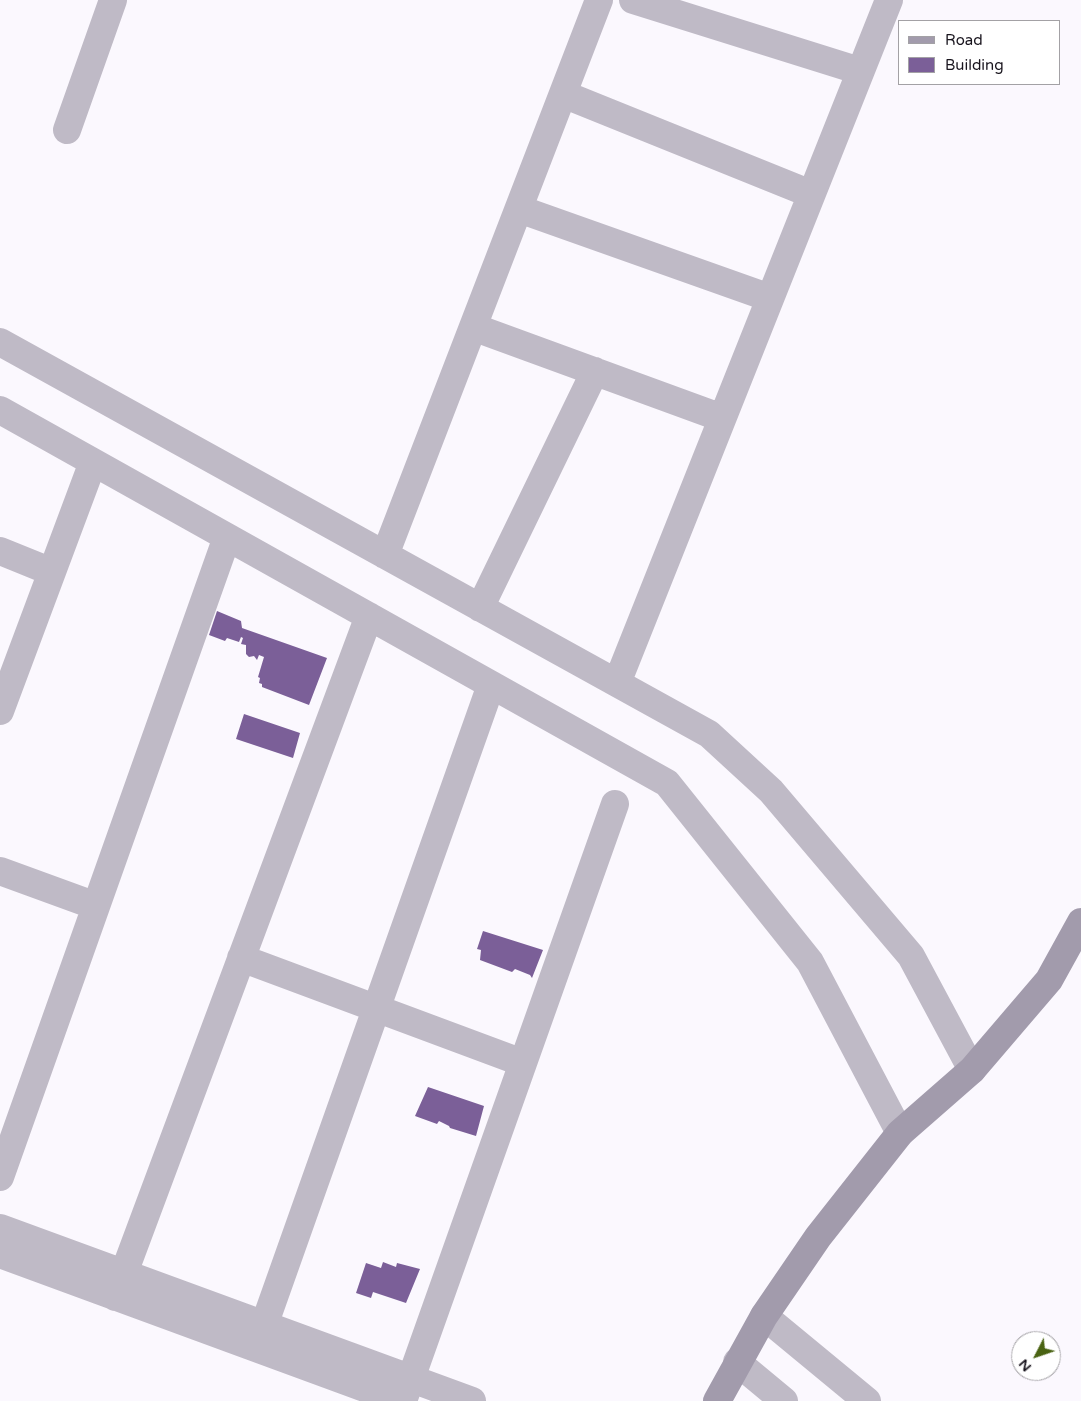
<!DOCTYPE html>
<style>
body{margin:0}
#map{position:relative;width:1081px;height:1401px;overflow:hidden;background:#fbf8fe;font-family:"Varela Round",sans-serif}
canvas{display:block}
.legend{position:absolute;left:898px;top:20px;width:162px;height:65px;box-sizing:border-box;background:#fff;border:1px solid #a3a1a5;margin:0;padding:6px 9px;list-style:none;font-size:15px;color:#19151e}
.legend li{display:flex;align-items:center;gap:10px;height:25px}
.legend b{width:25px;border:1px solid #a3a1a5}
.north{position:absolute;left:1011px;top:1331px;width:50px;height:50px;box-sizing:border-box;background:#fff;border:1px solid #a3a1a5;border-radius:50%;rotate:229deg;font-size:14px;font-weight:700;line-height:20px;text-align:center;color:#19151e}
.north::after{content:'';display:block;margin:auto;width:18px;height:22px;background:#4a6313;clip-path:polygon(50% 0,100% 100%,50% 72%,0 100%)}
</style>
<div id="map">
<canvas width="1081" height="1401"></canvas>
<ul class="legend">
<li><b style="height:6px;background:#a29bac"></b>Road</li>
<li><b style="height:14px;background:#7b5f98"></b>Building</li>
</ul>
<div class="north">N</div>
</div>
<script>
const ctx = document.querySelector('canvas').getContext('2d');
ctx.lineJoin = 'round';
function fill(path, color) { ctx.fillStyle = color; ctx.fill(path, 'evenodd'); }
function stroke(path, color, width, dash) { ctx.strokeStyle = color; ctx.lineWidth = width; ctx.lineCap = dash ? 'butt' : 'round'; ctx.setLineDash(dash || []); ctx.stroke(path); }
fill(new Path2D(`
 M217,611L241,621L242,628L327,658L309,705L262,687V684L259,683L260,678L258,677L264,657L259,655L257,660L254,656L249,657L246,654V645L241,644L243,638L241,637L239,642L227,638L225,641L209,635Z
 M244,714L300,733L293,758L236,739Z
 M483,931L543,950L532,978L530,975L515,969L512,972L480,960L481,950L477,949Z
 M428,1087L484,1106L476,1136L450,1128L449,1126L439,1121L437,1124L415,1116Z
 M383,1262L396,1267L397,1263L420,1269L406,1303L373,1292L371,1298L356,1293L366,1263L381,1268Z`), '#7b5f98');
stroke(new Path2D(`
 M633,0L860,71
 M563,94L811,194
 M67,130L113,0
 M519,209L770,298
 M473,327L722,418
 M0,342L709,734L771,791L911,956L972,1070
 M0,410L667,783L810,962L900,1133
 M0,551L52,572
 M385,555L599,0
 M480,608L595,371
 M617,683L889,0
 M0,711L93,462
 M0,871L96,906
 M241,958L523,1063
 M0,1177L227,537
 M0,1228L472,1401
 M0,1254L400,1401
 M115,1297L369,616
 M764,1316L867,1401
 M256,1348L491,685
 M737,1362L784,1401
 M403,1401L615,804`), '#bfbac6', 28);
stroke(new Path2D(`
 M717,1401L764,1316L818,1237L900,1133L972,1070L1049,980L1081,922`), '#a29bac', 28);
</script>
